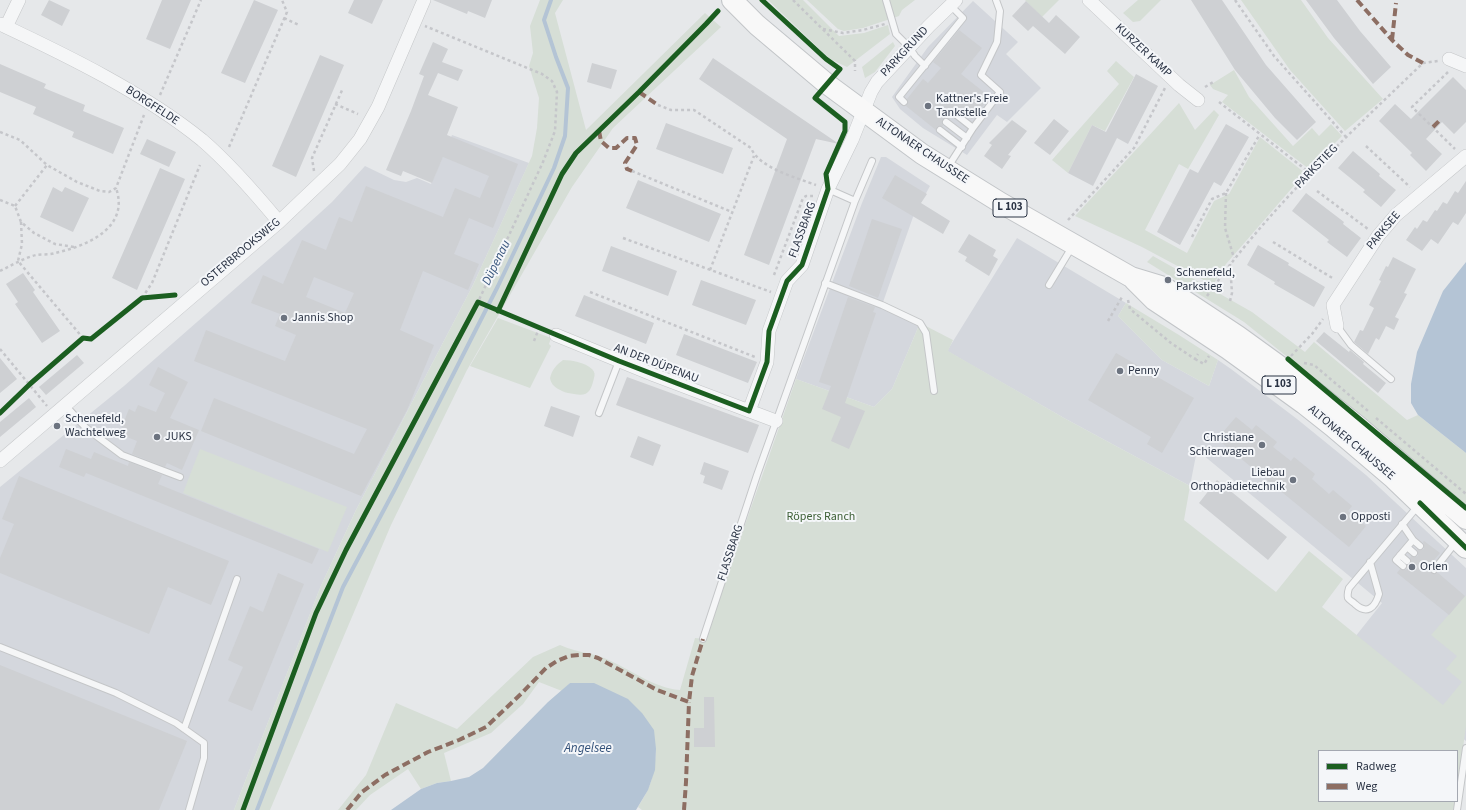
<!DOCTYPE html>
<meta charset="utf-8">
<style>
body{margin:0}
#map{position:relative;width:1466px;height:810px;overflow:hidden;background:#e6e8ea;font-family:"Source Sans 3",sans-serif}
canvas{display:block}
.legend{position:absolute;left:1318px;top:750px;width:140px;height:52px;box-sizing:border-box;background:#f4f6f9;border:1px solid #a4a8b1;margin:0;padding:5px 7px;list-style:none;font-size:12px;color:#2b3445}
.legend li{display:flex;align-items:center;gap:8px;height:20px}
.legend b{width:20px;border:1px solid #a4a8b1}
</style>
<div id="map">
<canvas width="1466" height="810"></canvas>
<ul class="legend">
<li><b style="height:5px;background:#1b5e20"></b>Radweg</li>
<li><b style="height:5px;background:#8d6e63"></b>Weg</li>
</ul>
</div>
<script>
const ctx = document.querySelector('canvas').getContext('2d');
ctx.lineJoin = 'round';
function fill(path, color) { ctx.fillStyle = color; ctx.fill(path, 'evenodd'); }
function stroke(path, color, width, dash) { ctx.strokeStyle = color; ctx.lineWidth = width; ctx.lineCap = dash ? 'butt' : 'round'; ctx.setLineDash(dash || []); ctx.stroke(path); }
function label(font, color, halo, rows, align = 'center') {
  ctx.font = font + ' "Source Sans 3",sans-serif'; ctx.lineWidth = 4; ctx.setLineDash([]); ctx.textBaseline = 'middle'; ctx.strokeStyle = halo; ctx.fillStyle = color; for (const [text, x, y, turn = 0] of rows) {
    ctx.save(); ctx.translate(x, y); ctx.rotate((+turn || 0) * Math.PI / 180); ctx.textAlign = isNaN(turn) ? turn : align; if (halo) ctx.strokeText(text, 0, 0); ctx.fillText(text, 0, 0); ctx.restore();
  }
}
fill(new Path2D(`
 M973,1L1018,42L1006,54L1041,88L1007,122L997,115L967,155L923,128L900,109L892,97L928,47Z
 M452,135L529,163L473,285L356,510L320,588L234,810H0V487L124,386L286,244L332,202L365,166L394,180L406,182L417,178L431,184Z
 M881,157H886L930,186L913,217L882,305L920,323L892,389L874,407L796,379L862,203Z
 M1017,238L1126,303L1118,316L1162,360L1209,386L1218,360L1231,369L1297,419L1366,475L1466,568V741L1347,647L1382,603L1197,450L1190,486L1064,418L947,351Z`), '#d4d7dd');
fill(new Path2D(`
 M540,0H563L555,13L586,130L705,13L721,27L613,128L572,187L467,370L391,525L270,810H234L320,588L356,510L473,285L532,156L537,128L539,98L529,66L533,53L530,26Z
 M768,0H803L839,36L864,33L888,25L890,34L847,67L830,59Z
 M807,0H915L902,10L899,16L863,28L844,31L838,29Z
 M1025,0H1059L1042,17Z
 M1138,0H1161L1140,21L1133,22L1123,13Z
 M1241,0H1301L1328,38L1383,99L1345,131L1290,70Z
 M893,42L895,46L875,72L865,78L862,67Z
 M1116,61L1134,77L1105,131L1092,125L1068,173L1052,160L1119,84L1107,71Z
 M1234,70L1249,97L1293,146L1312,128L1319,136L1331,124L1342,136L1309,169L1222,102L1228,95L1213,89L1210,85Z
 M1179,103L1195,130L1214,110L1219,115L1188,169L1179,164L1145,230L1187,253L1214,201L1229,194L1260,137L1305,173L1226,264L1213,285L1142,247L1075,216Z
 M1153,256L1252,312L1305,352L1314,342L1407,420L1418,415L1466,453V505L1296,364L1244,322L1147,262Z
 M1126,303L1179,335L1218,360L1209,386L1162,360L1118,316Z
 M498,318L551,338L549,344L551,346L530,388L470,366Z
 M920,323L953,340L948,351L1064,418L1190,486L1184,520L1276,592L1309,551L1343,579L1322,607L1443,705L1462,682L1446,669L1457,656L1431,635L1465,596H1466V726L1457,791V751H1319V801H1455L1454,810H642L638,807C652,785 654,775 656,749L570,683L562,691L539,682L523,704L491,733L444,753L451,781L437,783L421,789L408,769L370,795L356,810H338L366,775L396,703L457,729L533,657L560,645C565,647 570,649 574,650C584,653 595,654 604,658C629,668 653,688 680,690L695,638L705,639L796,379L874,407L892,389Z
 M563,360C572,360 586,363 592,369C595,372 595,375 594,378C591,391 588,397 574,394C570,393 566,393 562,391C556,388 551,385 550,378C552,370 556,365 563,360Z
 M200,449L347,507L328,552L183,493Z`), '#d6ded6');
fill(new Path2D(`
 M1466,262V453L1418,415L1411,403V384L1417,352L1443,291Z
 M570,683H594L628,699L642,713L654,730L656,749L655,770L648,790L636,810H391L421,789L437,783L451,781L469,777L483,768L548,702Z`), '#b4c4d5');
stroke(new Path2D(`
 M257,810L343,587L396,487L498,286L554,168L565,136L568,88L556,57L544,20L551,0`), '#b4c4d5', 4);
fill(new Path2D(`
 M49,0L70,10L62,26L41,15Z
 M162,0H191L170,49L146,39Z
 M254,0L278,10L245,83L221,73Z
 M354,0H383L372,24L348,13Z
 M433,0H492L485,18L468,11L467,14Z
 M1191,0H1222L1266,65L1316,122L1297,140L1275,118L1235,70Z
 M1306,0H1337L1360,31L1391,67L1373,84L1334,38Z
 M1026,1L1049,23L1056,15L1080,37L1065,54L1033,26L1028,31L1012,16Z
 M959,30L982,48L961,74L990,97L972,119L958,108L957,109H953L950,112L951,116L949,119L945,118L942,120L943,126H938L936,130L906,106L908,103L907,99L923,79L928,83L941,68L933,62Z
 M433,42L448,49L442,62L463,70L458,81L438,73L428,95L458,107L447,135L518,164L493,228L469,218L454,254L479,264L468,290L423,271L400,330L434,345L407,410L361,496L201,431L214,398L354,454L367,429L194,361L206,330L285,361L296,335L275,326L280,314L251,303L263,275L283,284L302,240L326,250L339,217L352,222L366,186L443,217L455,188L480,198L489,176L443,157L432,183L403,171L401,176L386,170L411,111L424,76L419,74ZM314,277L354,293L345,313L306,297Z
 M320,55L344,65L296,177L272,166Z
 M713,58L839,144L816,139L769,265L744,255L787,139L699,79Z
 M592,63L617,70L611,89L587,82Z
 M0,64L46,84L44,88L85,105L83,111L124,128L113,154L72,137L74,132L33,114L36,107L0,92Z
 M1136,74L1158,86L1128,144L1117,138L1093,186L1068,173L1092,125L1106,132Z
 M1453,77L1466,90V122L1454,134L1442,122L1426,139L1442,154L1426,171L1410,155L1412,153L1379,121L1395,104L1411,119Z
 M1054,119L1069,131L1050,155L1034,143Z
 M1012,120L1027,131L1008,155L1011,156L1002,169L984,156L992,145L989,143Z
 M666,123L733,148L723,174L656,149Z
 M1226,124L1249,137L1221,186L1214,182L1180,245L1157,232L1190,169L1198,173Z
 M147,139L176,152L169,167L140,154Z
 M1353,151L1380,174L1379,176L1396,190L1381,207L1363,192L1365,190L1338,168Z
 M160,168L185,179L137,290L112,278Z
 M895,175L927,194L921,203L950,221L943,234L882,198Z
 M638,180L721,214L709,242L626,208Z
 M1466,181V213L1458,225L1453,222L1438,244L1431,239L1422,251L1406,240L1415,227L1417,229L1423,220L1427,222L1435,210L1437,211L1443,202L1447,204L1455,191L1458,193Z
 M53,187L62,192L65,187L89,198L73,232L40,217Z
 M1306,193L1344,222L1343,224L1361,238L1347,257L1327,242L1329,240L1292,211Z
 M872,219L902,229L878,298L849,286Z
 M969,234L996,250L993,256L998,259L989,276L965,261L967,257L958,252Z
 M1258,245L1289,263L1288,265L1325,287L1314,307L1274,284L1275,282L1247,265Z
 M611,246L677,271L668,296L602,271Z
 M1393,257L1416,269L1404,293L1407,294L1395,317L1399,319L1394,330L1386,326L1379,340L1376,338L1368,354L1354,342L1360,330L1363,331L1374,308L1369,305L1381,281L1379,280L1386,266L1388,267Z
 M23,273L35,290L33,292L60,331L42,343L15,304L18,302L6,284Z
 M701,280L756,300L746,325L692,305Z
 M584,295L654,323L646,344L575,316Z
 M848,297L875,307L873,312L876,313L845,403L865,411L849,449L831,441L841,417L822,409L831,386L819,382Z
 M1324,332L1349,352L1350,350L1364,362L1363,364L1386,383L1378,393L1316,341Z
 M684,334L757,362L748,383L676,355Z
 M1116,353L1194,398L1162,453L1147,444L1151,437L1088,400Z
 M77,355L84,363L46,395L39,387Z
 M0,358L17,379L0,393Z
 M158,367L188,382L170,418L199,430L182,470L167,463L165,467L132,454L137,441L119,434L129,409L135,412L138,405L156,412L165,393L149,385Z
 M627,377L759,425L748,453L616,405Z
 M29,398L36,407L0,437V422Z
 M551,406L580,416L573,437L544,426Z
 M1236,417L1252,430L1256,425L1277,442L1273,447L1291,461L1294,457L1315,474L1312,479L1329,494L1333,490L1352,506L1348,511L1366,526L1349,547L1217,439Z
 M638,436L661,445L653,466L630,457Z
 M66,449L91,459L94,452L128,466L129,462L162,475L158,484L319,549L312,564L86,473L84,477L59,467Z
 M704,462L729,471L722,490L703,483L705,476L700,474Z
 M19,476L229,561L211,605L168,587L149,634L0,573V558L14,524L2,519Z
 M1217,480L1287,537L1268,560L1199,503Z
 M1424,541L1440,553L1429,566L1431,567L1430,572L1434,574L1438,573L1465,596L1449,615L1397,573L1400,569L1404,570L1407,569V565L1411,562L1410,558L1411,556L1415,557L1418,556V552L1417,549L1421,550L1424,549V545L1423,542Z
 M278,573L304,584L252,711L228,701L243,667L228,660L250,606L263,612Z
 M0,665L187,741L159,810H0Z
 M704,697H714L715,747H694V728H704Z`), '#ced0d3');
const lane = new Path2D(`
 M886,0L896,34L909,47L915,56L925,66
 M904,102L899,97L963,18L950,5
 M954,113L973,128
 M946,122L967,138
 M940,130L962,147
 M948,167L973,128L1000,92L981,75L997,42L1000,11L996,0
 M828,189L855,201
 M825,283L882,305L920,323L926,333L934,391
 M1049,285L1072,247
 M1337,326L1351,345L1391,379
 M65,405L86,428L122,455L180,477
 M599,413L619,361
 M1402,524L1413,540L1420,546
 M1407,547L1414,553
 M1400,555L1407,561
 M1370,562L1379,594C1375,608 1367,615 1355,604C1353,602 1349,600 1348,598C1347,594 1348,591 1349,588L1418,506
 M1403,566L1396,560L1413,540
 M1434,570L1456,542
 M703,639L757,475L855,201L872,161
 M0,647L116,693L176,723L204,743V758L189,810
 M184,729L237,579
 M1457,810L1466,748`);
const street = new Path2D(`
 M1089,0L1179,85L1198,100
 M0,24C68,56 144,93 202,140C230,164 255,193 279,222
 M6,27L19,0
 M1449,59L1466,66
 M1337,326L1333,305L1378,236L1396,215L1466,156
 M556,335L654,375L776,421
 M749,411L767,362L769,331L787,281L802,265L828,189L852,140L871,92L877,82L929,26L956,0
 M0,461L279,222L340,164L360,139L378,107L424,0`);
const primary = new Path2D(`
 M732,0L757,25L827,84L922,154L1001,203L1131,277L1164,287L1238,336L1314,391L1358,426L1466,519
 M1134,280L1154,300L1228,349L1304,404L1333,427L1394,479L1466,548`);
stroke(lane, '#c4c6c8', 8);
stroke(street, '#c4c6c8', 14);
stroke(primary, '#c2c5c8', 22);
stroke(new Path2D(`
 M793,0L855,61V71
 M1235,0L1274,56L1346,137
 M284,18L299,25
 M823,29L843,33L863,30L885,24
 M1448,72L1412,107L1455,149
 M1205,87L1215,81
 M160,95L201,0
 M1219,102L1310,173
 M335,104L358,114
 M658,105L671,110H694L751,148C759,168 797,178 816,185
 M0,132L20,140L47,165L77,182L100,191L109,192L116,188L144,115
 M1366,146L1410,187
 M229,147L287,12L282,0
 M314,171L312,158L343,88
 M632,171L732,212
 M1317,191L1368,229
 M1226,193L1225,228L1234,258
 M0,200L15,206L21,222L34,233L55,244L74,247
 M15,206L47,165
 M1068,220L1134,148L1165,88
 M21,222L22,244L18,261L83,338
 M1192,237L1212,199L1226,193L1260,134
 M623,238L771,292
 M1273,242L1334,279
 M710,270L754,156
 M0,271C12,265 24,258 36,255C42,254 49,255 55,253C87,246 130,228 116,188
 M774,275L803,198L806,196H813
 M590,292L755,357
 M1207,296C1268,209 1347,136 1423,63L1438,61
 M142,298L152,283L200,165
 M1128,300L1130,309L1171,343L1195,359L1198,354
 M1230,301L1232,293L1230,264
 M478,302L546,331
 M1108,321L1122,297
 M534,341L539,328
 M0,349L47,406
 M1291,356L1312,334L1323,319
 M1195,359L1204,364L1209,356
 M1304,363L1314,365L1368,411
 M0,413L30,384L83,338L91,339L142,298L172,295
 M1376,418L1466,494
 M243,810L316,613L346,550L478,302L543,162L555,131L557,92L552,81L542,74L425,26`), '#c5c6ca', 2.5, [3, 3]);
stroke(lane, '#f5f6f7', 6);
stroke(street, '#f5f6f7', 13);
stroke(primary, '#f8f8f8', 20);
stroke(new Path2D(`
 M1357,0L1392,40L1408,55L1423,63
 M1392,40L1396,3
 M639,92L658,105
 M1433,127L1441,119
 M599,131L601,141L609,148H616L627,138H635L637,145L625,163L627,169L632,171
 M347,810L362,792L385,775L428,752L459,740L486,727L521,694L546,668L557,661L569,656L580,655H589L598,658L657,690L689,702L692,676L703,639
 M684,810L686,782L689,702`), '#8d6e63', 4, [8, 4]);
stroke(new Path2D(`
 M498,311L562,174L576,153L639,92L706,24L718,11
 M1288,359L1466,508
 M0,413L30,384L83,338L91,339L142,298L175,295
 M1420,503L1466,548
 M243,810L316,613L346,550L478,302L619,361L749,411L767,362L769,331L787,281L802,265L828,189L826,174L845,131V122L815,98L840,69L826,59L762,0`), '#1b5e20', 5);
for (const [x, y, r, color] of [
 [928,106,4,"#6c737f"],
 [1168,280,4,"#6c737f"],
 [284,318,4,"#6c737f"],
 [1120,371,4,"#6c737f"],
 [57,426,4,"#6c737f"],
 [157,437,4,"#6c737f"],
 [1262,445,4,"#6c737f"],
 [1293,480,4,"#6c737f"],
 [1343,517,4,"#6c737f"],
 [1412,567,4,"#6c737f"]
]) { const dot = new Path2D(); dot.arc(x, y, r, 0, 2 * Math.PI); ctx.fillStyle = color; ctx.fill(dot); stroke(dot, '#f4f6f9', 1.5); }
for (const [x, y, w] of [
 [1010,208,34],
 [1279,385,34]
]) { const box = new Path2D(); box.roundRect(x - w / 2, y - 9, w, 18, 3); ctx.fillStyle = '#f4f6f9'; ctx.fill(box); stroke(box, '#2b3445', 1); }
label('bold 11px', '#2b3445', null, [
 ["L 103",1010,208],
 ["L 103",1279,385]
]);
label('12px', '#2b3445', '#f4f6f9', [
 ["KURZER KAMP",1143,51,43],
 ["PARKGRUND",905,52,-47],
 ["BORGFELDE",152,106,33],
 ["ALTONAER CHAUSSEE",922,151,34],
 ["PARKSTIEG",1317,167,-46],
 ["FLASSBARG",803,230,-70],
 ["PARKSEE",1384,231,-50],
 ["OSTERBROOKSWEG",241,253,-40],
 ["AN DER DÜPENAU",656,364,21],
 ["ALTONAER CHAUSSEE",1351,443,40],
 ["FLASSBARG",731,553,-72]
]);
label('12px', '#2b3445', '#f4f6f9', [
 ["Kattner's Freie",936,99],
 ["Tankstelle",936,113],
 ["Schenefeld,",1176,273],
 ["Parkstieg",1176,287],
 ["Jannis Shop",292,318],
 ["Penny",1128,371],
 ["Schenefeld,",65,419],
 ["Wachtelweg",65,433],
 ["JUKS",165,437],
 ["Christiane",1254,438,"right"],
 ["Schierwagen",1254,452,"right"],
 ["Liebau",1285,473,"right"],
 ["Orthopädietechnik",1285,487,"right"],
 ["Opposti",1351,517],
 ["Orlen",1420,567]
], 'left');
label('12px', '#3f6138', '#f4f6f9', [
 ["Röpers Ranch",821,517]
]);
label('italic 13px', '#34527a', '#f4f6f9', [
 ["Düpenau",497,263,-64],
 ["Angelsee",588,749]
]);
</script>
